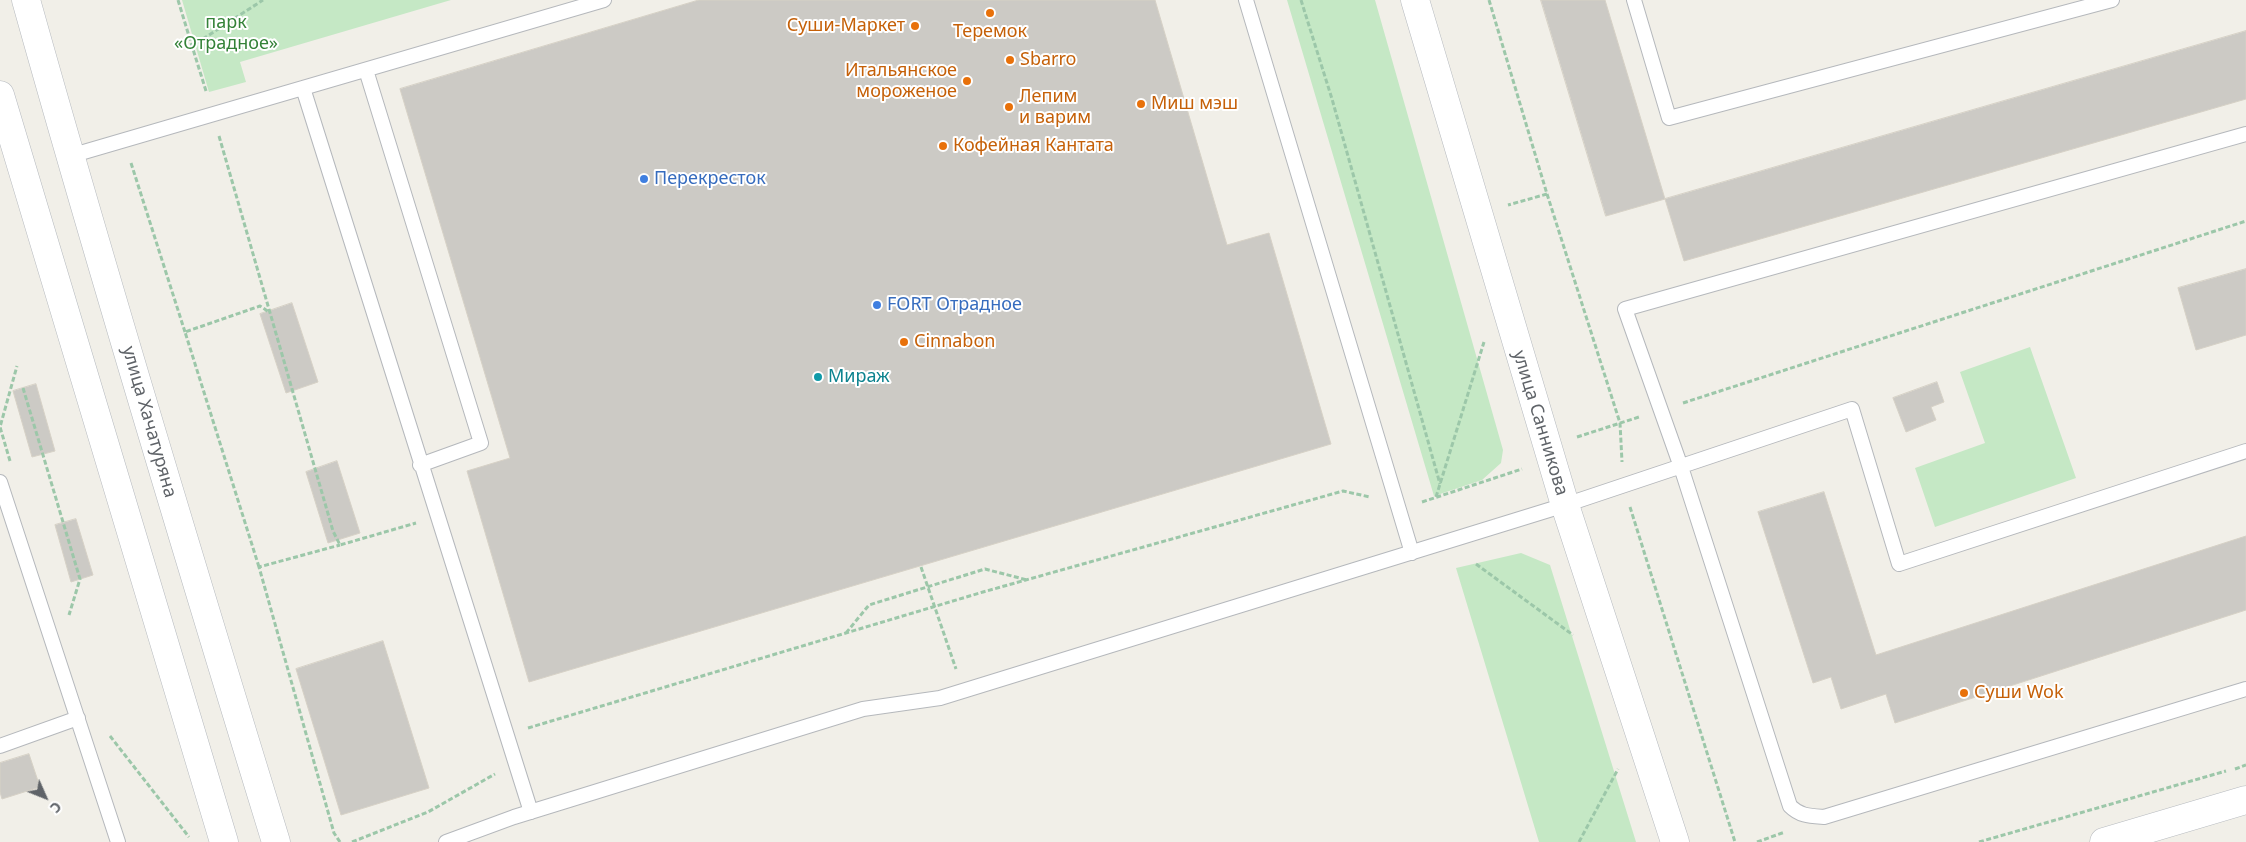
<!DOCTYPE html>
<meta charset="utf-8">
<style>
body{margin:0}
#map{position:relative;width:2246px;height:842px;overflow:hidden;background:#f1efe8;font-family:"Noto Sans",sans-serif}
canvas{display:block}
.north{position:absolute;left:20px;top:772px;width:50px;height:50px;-webkit-text-stroke:4px #fff;paint-order:stroke;rotate:134deg;font-size:14px;font-weight:700;line-height:20px;text-align:center;color:#5f6368}
.north::after{content:'';display:block;margin:auto;width:18px;height:22px;background:#5f6368;clip-path:polygon(50% 0,100% 100%,50% 72%,0 100%)}
</style>
<div id="map">
<canvas width="2246" height="842"></canvas>
<div class="north">С</div>
</div>
<script>
const ctx = document.querySelector('canvas').getContext('2d');
ctx.lineJoin = 'round';
function fill(path, color) { ctx.fillStyle = color; ctx.fill(path, 'evenodd'); }
function stroke(path, color, width, dash) { ctx.strokeStyle = color; ctx.lineWidth = width; ctx.lineCap = dash ? 'butt' : 'round'; ctx.setLineDash(dash || []); ctx.stroke(path); }
function label(font, color, halo, rows, align = 'center') {
  ctx.font = font + ' "Noto Sans",sans-serif'; ctx.lineWidth = 4; ctx.setLineDash([]); ctx.textBaseline = 'middle'; ctx.strokeStyle = halo; ctx.fillStyle = color; for (const [text, x, y, turn = 0] of rows) {
    ctx.save(); ctx.translate(x, y); ctx.rotate((+turn || 0) * Math.PI / 180); ctx.textAlign = isNaN(turn) ? turn : align; if (halo) ctx.strokeText(text, 0, 0); ctx.fillText(text, 0, 0); ctx.restore();
  }
}
fill(new Path2D(`
 M182,0H451L240,62L246,82L209,92Z
 M1287,0H1375L1503,450L1501,463L1482,480L1434,496Z
 M2030,347L2076,478L1935,527L1915,468L1985,443L1960,372Z
 M1521,553L1550,565L1636,842H1539L1456,568Z`), '#c5e8c5');
const building = new Path2D(`
 M699,0H1155L1227,245L1269,233L1331,444L529,682L467,471L510,458L400,89Z
 M1541,0H1605L1665,199L1606,216Z
 M2246,31V99L1684,261L1665,199Z
 M2246,269V335L2196,350L2178,288Z
 M292,303L318,382L286,393L260,314Z
 M1937,382L1944,402L1931,407L1936,420L1906,432L1893,398Z
 M36,384L55,451L32,457L13,391Z
 M337,461L360,533L328,543L306,472Z
 M1824,492L1876,655L2246,536V610L1895,723L1886,694L1841,709L1831,677L1813,683L1758,512Z
 M76,519L93,575L71,582L55,525Z
 M383,641L429,788L341,815L296,669Z
 M29,754L40,787L2,799L0,792V763Z`);
fill(building, '#cccac5');
stroke(building, '#d6d1c6', 1);
const lane = new Path2D(`
 M1246,0L1412,553
 M1634,0L1669,118L2112,0
 M366,70L481,443L420,465
 M303,88L531,812
 M2246,134L1625,309L1681,467L1790,806C1800,816 1810,816 1824,817L2246,689
 M70,156L604,0
 M0,482L118,842
 M0,746L78,718
 M446,842L514,817L863,709L940,698L1565,505L1852,409L1899,564L2246,451`);
const secondary = new Path2D(`
 M26,0C105,282 190,562 276,842
 M1415,0L1565,505L1675,842
 M0,95L224,842
 M2104,842L2246,800`);
stroke(lane, '#b5b8bc', 16);
stroke(secondary, '#b6babf', 29);
stroke(new Path2D(`
 M178,0L192,46
 M1301,0L1332,99L1440,484
 M1489,0L1547,194L1508,205
 M206,91L192,46L263,0
 M219,136L333,531L340,545L416,523
 M131,163L185,332
 M1547,194L1620,423L1622,462
 M23,388L80,579L69,615
 M1683,403L2246,221
 M1577,437L1639,417
 M10,461L0,427L17,366
 M1436,497L1484,342
 M1422,502L1522,469
 M1630,507L1735,842
 M1476,564L1573,635
 M259,567L185,332L260,306L269,312
 M921,567L956,669
 M846,633L869,605L985,569L1027,580
 M528,728L983,592L1343,491L1370,497
 M110,736L189,837
 M2235,769L2246,765
 M340,842L334,833L259,567L340,545
 M352,842L428,812L495,774
 M1579,842L1618,769
 M1757,842L1785,832
 M1979,842L2226,771`), '#9cc7a9', 3, [5, 2.5]);
stroke(lane, '#fff', 14);
stroke(secondary, '#fff', 28);
for (const [x, y, r, color] of [
 [990,13,5,"#e8710a"],
 [915,26,5,"#e8710a"],
 [1010,60,5,"#e8710a"],
 [967,81,5,"#e8710a"],
 [1141,104,5,"#e8710a"],
 [1009,107,5,"#e8710a"],
 [943,146,5,"#e8710a"],
 [644,179,5,"#3f7fe0"],
 [877,305,5,"#3f7fe0"],
 [904,342,5,"#e8710a"],
 [818,377,5,"#0f9aa8"],
 [1964,693,5,"#e8710a"]
]) { const dot = new Path2D(); dot.arc(x, y, r, 0, 2 * Math.PI); ctx.fillStyle = color; ctx.fill(dot); stroke(dot, '#fff', 2); }
label('18px', '#348238', '#fff', [
 ["парк",226,23],
 ["«Отрадное»",226,44]
]);
label('18px', '#c56008', '#fff', [
 ["Суши-Маркет",905,26,"right"],
 ["Теремок",990,32,"center"],
 ["Sbarro",1020,60],
 ["Итальянское",957,71,"right"],
 ["мороженое",957,92,"right"],
 ["Лепим",1019,97],
 ["и варим",1019,118],
 ["Миш мэш",1151,104],
 ["Кофейная Кантата",953,146],
 ["Cinnabon",914,342],
 ["Суши Wok",1974,693]
], 'left');
label('18px', '#366cbe', '#fff', [
 ["Перекресток",654,179],
 ["FORT Отрадное",887,305]
], 'left');
label('18px', '#0d838f', '#fff', [
 ["Мираж",828,377]
], 'left');
label('18px', '#5f6368', '#fff', [
 ["улица Хачатуряна",149,422,74],
 ["улица Санникова",1540,423,73]
]);
</script>
